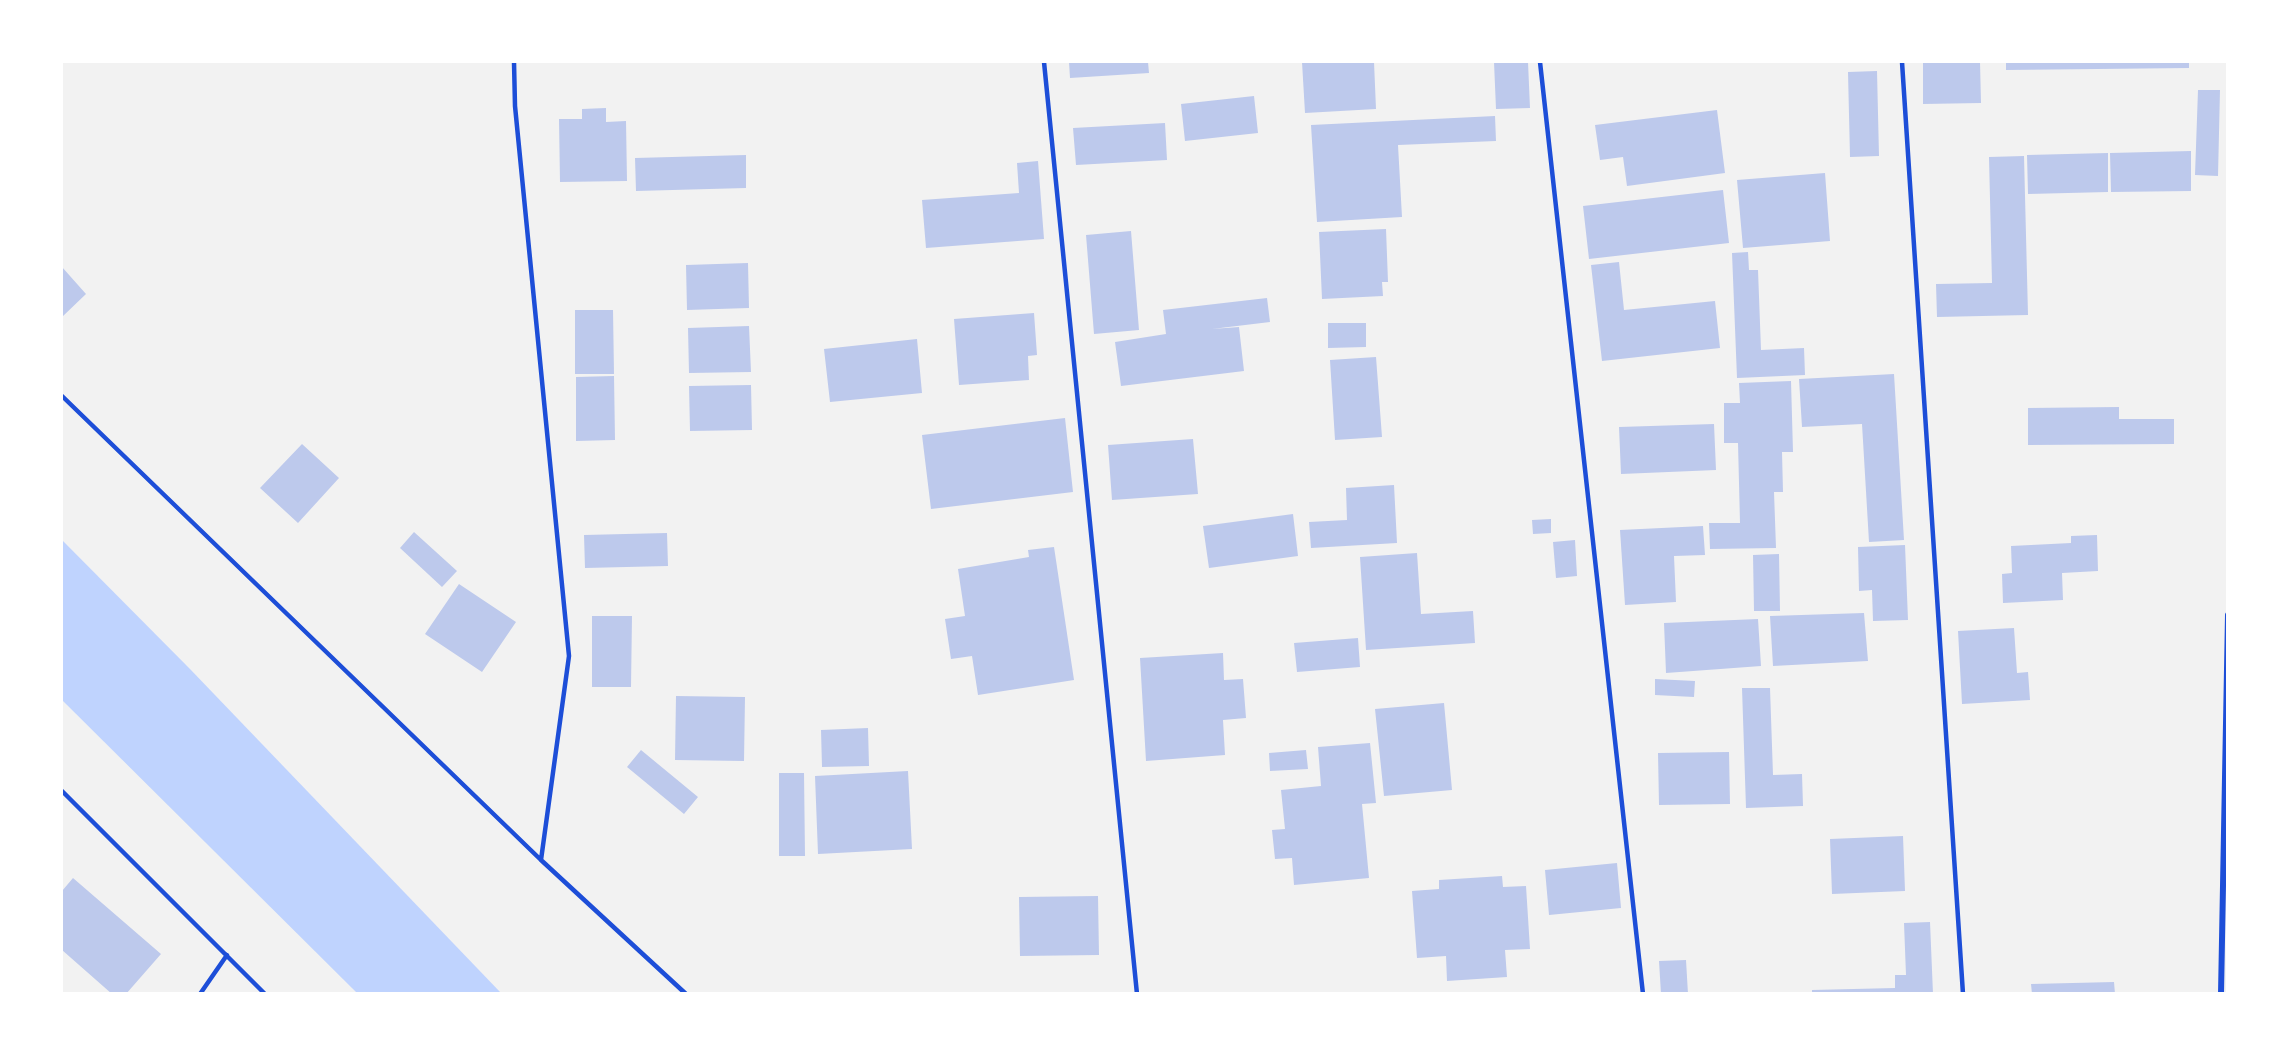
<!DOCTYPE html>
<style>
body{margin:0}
#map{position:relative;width:2289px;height:1055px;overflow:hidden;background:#f2f2f2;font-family:"DejaVu Sans",sans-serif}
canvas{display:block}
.frame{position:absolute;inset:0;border:63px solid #fff;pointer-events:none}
</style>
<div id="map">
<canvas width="2289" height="1055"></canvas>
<div class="frame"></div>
</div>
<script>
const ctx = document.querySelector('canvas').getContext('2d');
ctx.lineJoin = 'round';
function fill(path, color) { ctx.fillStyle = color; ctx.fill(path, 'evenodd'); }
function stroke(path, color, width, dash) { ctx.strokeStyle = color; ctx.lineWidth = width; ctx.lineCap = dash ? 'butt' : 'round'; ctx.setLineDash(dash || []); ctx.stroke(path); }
fill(new Path2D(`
 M62,540L190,669L501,993H357L62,700Z`), '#bfd3fe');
fill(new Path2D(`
 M1069,62H1148L1149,73L1070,78Z
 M1302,62H1374L1376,109L1305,113Z
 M1494,62H1528L1530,108L1496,109Z
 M1923,62H1980L1981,103L1923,104Z
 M2006,62H2189V68L2006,70Z
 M1877,71L1879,156L1850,157L1848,72Z
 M2198,90H2220L2218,176L2195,175Z
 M1254,96L1258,133L1185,141L1181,104Z
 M606,108V122L626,121L627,181L560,182L559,119H582V109Z
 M1717,110L1725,173L1627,186L1623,157L1600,160L1595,125Z
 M1495,116L1496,141L1398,145L1402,217L1317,222L1311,125Z
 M1165,123L1167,160L1076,165L1073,128Z
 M2191,151V191L2111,192L2110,153Z
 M2108,153V192L2028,194L2027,155Z
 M746,155V188L636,191L635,158Z
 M2024,156L2028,315L1937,317L1936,284L1992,283L1989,157Z
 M1038,161L1044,239L926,248L922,200L1019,193L1017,163Z
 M1825,173L1830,241L1743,248L1737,180Z
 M1723,190L1729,243L1589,259L1583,206Z
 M1386,229L1388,282H1382L1383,296L1322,299L1319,232Z
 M1131,231L1139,330L1094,334L1086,235Z
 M1748,252L1749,270H1758L1761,350L1804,348L1805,375L1737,378L1732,253Z
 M1619,262L1624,310L1715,301L1720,348L1602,361L1591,265Z
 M748,263L749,308L687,310L686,265Z
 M62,267L86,294L62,317Z
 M1267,298L1270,322L1212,329L1239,327L1244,371L1121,386L1115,342L1166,334L1163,310Z
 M575,310H613L614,374H575Z
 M1034,313L1037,355L1028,356L1029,380L959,385L954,319Z
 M1328,323H1366V347L1328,348Z
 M749,326L751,372L689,373L688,328Z
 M917,339L922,393L830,402L824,349Z
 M1376,357L1382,437L1335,440L1330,360Z
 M1894,374L1904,540L1869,542L1862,424L1802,427L1799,379Z
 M614,376L615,440L576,441V377Z
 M1791,381L1793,452H1782L1783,492H1774L1776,548L1710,549L1709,523H1740L1738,443H1724V403H1740L1739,383Z
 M751,385L752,430L690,431L689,386Z
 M2119,407V419H2174V444L2028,445V408Z
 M1065,418L1073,492L931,509L922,435Z
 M1714,424L1716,470L1621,474L1619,427Z
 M1193,439L1198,494L1112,500L1108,445Z
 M302,444L339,478L298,523L260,488Z
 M1394,485L1397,543L1311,548L1309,522L1347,520L1346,488Z
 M1293,514L1298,556L1209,568L1203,526Z
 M1551,519V533L1533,534L1532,520Z
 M1703,526L1705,555L1674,556L1676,602L1625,605L1620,530Z
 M414,532L457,571L442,587L400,548Z
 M667,533L668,566L585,568L584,535Z
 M2097,535L2098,571L2062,573L2063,600L2003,603L2002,574L2012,573L2011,546L2071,543V536Z
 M1575,540L1577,576L1556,578L1553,542Z
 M1905,545L1908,620L1873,621L1872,590L1859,591L1858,547Z
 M1054,547L1074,680L978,695L972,656L951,659L945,619L965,616L958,569L1029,557L1028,550Z
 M1417,553L1421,614L1473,611L1475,643L1366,650L1360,557Z
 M1779,554L1780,611H1754L1753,555Z
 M459,584L516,622L482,672L425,634Z
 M1864,613L1868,661L1773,666L1770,616Z
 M592,616H632L631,687H592Z
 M1758,619L1761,666L1666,673L1664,623Z
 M2014,628L2017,673L2028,672L2030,700L1962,704L1958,631Z
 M1358,638L1360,667L1297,672L1294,643Z
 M1223,653L1224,680L1243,679L1246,718L1223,720L1225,755L1146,761L1140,658Z
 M1655,679L1695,681L1694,697L1655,695Z
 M1742,688H1770L1773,775L1802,774L1803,806L1746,808Z
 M676,696L745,697L744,761L675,760Z
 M1444,703L1452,790L1384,796L1375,709Z
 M868,728L869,766L822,767L821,730Z
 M1370,743L1376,803L1362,804L1369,878L1294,885L1292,858L1275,859L1272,830L1285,829L1281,790L1321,786L1318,747Z
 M641,750L698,797L684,814L627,767Z
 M1306,750L1308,769L1270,771L1269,753Z
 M1729,752L1730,804L1659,805L1658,753Z
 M908,771L912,849L818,854L815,776Z
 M779,773H804L805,856H779Z
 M1903,836L1905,891L1832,894L1830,839Z
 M1617,863L1621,908L1549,915L1545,870Z
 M1502,876L1503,887L1526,886L1530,949L1505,950L1507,977L1447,981L1446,956L1417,958L1412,891L1439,889V880Z
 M73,878L161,954L126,994H112L62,950V891Z
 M1098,896L1099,955L1020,956L1019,897Z
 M1930,922L1933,994H1812V990L1895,988V975H1906L1904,923Z
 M1686,960L1688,994H1661L1659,961Z
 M2114,982L2115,994H2032L2031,984Z`), '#bdc9ec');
stroke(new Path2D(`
 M514,62L515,106L569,656L541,860
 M1044,62L1137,994
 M1540,62L1643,994
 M1902,62L1963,994
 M62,396L541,860L686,994
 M62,791L265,994
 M200,994L227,955`), '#1d4ed8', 4.5);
stroke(new Path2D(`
 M2221,994L2228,615`), '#1d4ed8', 6);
</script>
